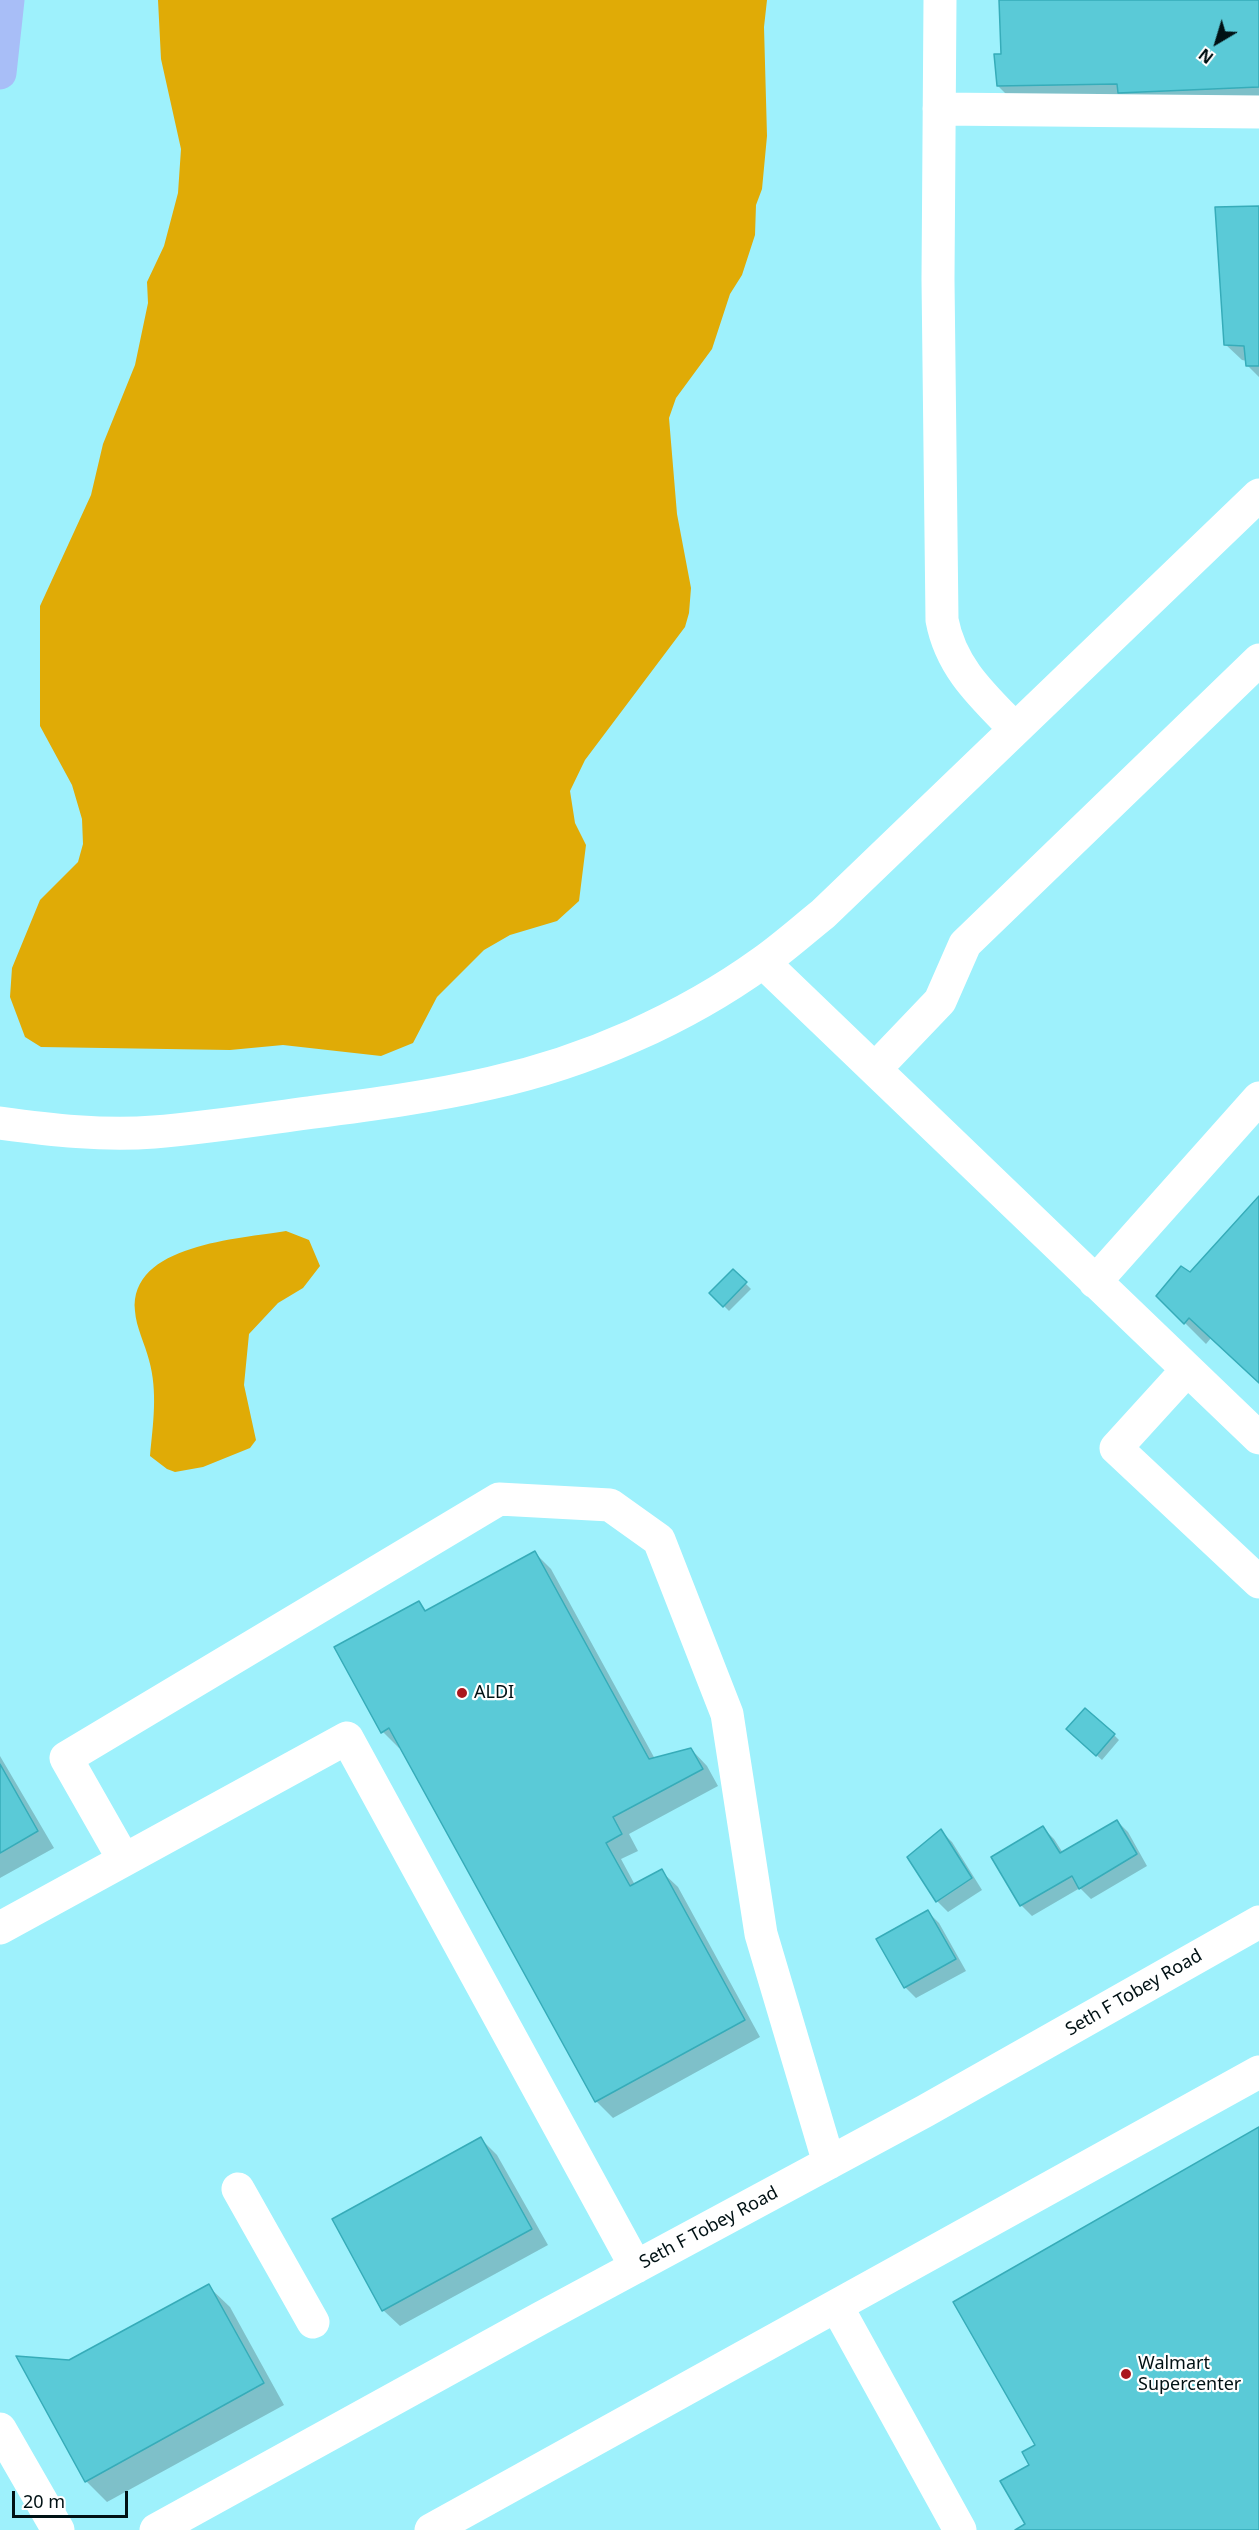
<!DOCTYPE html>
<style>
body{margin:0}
#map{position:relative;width:1259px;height:2530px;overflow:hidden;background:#9ef1fc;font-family:"Noto Sans",sans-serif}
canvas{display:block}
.north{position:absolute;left:1187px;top:12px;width:60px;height:60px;-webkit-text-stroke:4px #fff;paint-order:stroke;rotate:218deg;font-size:16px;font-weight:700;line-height:24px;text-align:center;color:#001114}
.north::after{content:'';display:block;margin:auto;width:21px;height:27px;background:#001114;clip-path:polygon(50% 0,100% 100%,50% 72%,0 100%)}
.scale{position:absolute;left:12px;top:2491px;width:116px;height:27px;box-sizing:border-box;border:3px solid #001114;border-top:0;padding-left:8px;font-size:18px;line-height:21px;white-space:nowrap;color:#001114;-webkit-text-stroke:4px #fff;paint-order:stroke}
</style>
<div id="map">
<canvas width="1259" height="2530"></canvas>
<div class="north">N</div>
<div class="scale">20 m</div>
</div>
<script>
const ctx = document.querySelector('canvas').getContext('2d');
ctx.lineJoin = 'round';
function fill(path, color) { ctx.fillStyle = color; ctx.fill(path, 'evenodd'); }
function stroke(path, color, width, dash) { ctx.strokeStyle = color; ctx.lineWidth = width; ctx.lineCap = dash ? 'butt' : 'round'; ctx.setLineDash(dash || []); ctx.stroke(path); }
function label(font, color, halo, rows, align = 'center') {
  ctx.font = font + ' "Noto Sans",sans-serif'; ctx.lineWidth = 4.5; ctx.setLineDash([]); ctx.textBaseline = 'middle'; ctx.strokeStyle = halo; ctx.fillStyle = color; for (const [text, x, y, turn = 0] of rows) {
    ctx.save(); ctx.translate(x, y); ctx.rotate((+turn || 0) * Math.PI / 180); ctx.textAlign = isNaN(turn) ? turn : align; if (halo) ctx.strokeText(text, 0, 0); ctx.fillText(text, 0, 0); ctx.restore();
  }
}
fill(new Path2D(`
 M158,0H767L764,27L767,136L762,189L756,205L755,235L742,275L730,294L712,349L676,398L669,418L677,514L691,588L689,613L685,627L585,760L570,791L575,823L586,845L579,901L557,921L510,935L484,950L437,997L413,1043L381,1056L283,1045L230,1050L41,1047L25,1037L10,997L12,968L40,900L78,862L83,844L82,819L72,785L40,726V606L91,495L103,444L135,365L148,303L147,282L164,246L178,193L181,149L161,59Z
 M286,1231L309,1240L320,1266L303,1288L278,1303L249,1334L244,1385L256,1440L250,1448L203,1467L175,1472L167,1469L150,1456C153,1424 158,1392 149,1360C145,1344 136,1327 135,1311C129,1244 240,1239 286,1231Z`), '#e0ab06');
fill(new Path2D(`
 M1001,0H1259V109L1019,107L998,86L1002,56Z
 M1259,208V377L1248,366L1247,361L1242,360L1225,344Z
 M1259,1198V1383L1211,1338L1206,1344L1158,1296L1190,1274Z
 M733,1271L751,1289L729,1311L711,1293Z
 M535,1553L551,1569L655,1759L691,1749L707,1766L718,1786L629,1834L638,1851L621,1859L635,1885L661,1871L678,1887L760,2037L613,2118L596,2101L401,1747L399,1748L383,1732L419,1603L427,1612Z
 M1073,1734L1114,1735L1119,1740L1102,1760Z
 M0,1756L54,1848L0,1878Z
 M1117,1821L1128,1832L1147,1866L1091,1899L1080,1888L1032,1916L1021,1905L1043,1828L1054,1839L1063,1853Z
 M941,1831L952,1842L982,1890L948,1912L937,1901L909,1857Z
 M928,1912L939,1923L966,1971L916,1998L905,1987Z
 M481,2139L497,2155L548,2245L400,2326L383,2310Z
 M208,2286L230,2307L284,2405L107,2502L86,2481L69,2362Z`), '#0003');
const building = new Path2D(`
 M999,0H1259V87L1118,93L1117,84L997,86L994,54H1001Z
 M1259,206V366H1246L1244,346L1224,345L1215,207Z
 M1259,1196V1383L1189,1318L1184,1324L1156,1296L1181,1266L1190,1272Z
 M733,1269L747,1282L723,1307L709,1293Z
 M535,1551L649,1759L691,1748L703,1769L613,1817L622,1834L606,1843L630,1886L662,1869L745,2020L595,2102L389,1728L381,1733L334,1647L419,1601L425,1611Z
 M1085,1708L1115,1734L1096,1756L1066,1729Z
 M0,1764L38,1831L0,1853Z
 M1117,1820L1137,1854L1079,1889L1072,1876L1020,1906L991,1857L1043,1826L1060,1853Z
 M941,1829L972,1878L936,1902L907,1857Z
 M928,1910L956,1959L904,1988L876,1939Z
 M1259,2127V2530H1015L1025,2524L1000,2481L1029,2465L1022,2452L1035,2445L953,2302Z
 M481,2137L532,2229L382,2311L332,2219Z
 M209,2284L264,2383L85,2482L16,2356L69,2360Z`);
fill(building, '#5acad7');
stroke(building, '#36acb9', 1.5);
stroke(new Path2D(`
 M940,0L938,279L942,620C951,668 983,696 1015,729
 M939,109L1259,112
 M763,962L1259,1438
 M875,1069L940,1001L965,944L1259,660
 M0,1123C51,1130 103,1136 154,1132C205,1128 256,1120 307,1113C368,1105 430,1097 491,1083C586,1062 684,1019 763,962C784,947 803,930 823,914L1259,495
 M1095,1282L1259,1098
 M1187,1370L1116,1448L1259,1582
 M124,1860L66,1758L499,1499L610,1505L659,1540L727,1714L761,1934L829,2163
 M0,1928L347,1738L636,2267
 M238,2189L313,2322
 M837,2307L960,2530
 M0,2429L58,2530
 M156,2530L539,2319L925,2111L1259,1922
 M431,2530L1259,2072`), '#fff', 33);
stroke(new Path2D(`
 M0,73L8,0`), '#a8bef7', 33);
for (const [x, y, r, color] of [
 [462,1693,6,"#aa171d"],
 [1126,2374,6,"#aa171d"]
]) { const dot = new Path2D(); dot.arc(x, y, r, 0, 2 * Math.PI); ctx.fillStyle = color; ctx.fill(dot); stroke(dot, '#fff', 2); }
label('18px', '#001114', '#fff', [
 ["ALDI",474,1693],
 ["Walmart",1138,2364],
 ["Supercenter",1138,2385]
], 'left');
label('18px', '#001114', '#fff', [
 ["Seth F Tobey Road",1134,1993,-30],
 ["Seth F Tobey Road",709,2228,-28]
]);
</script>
